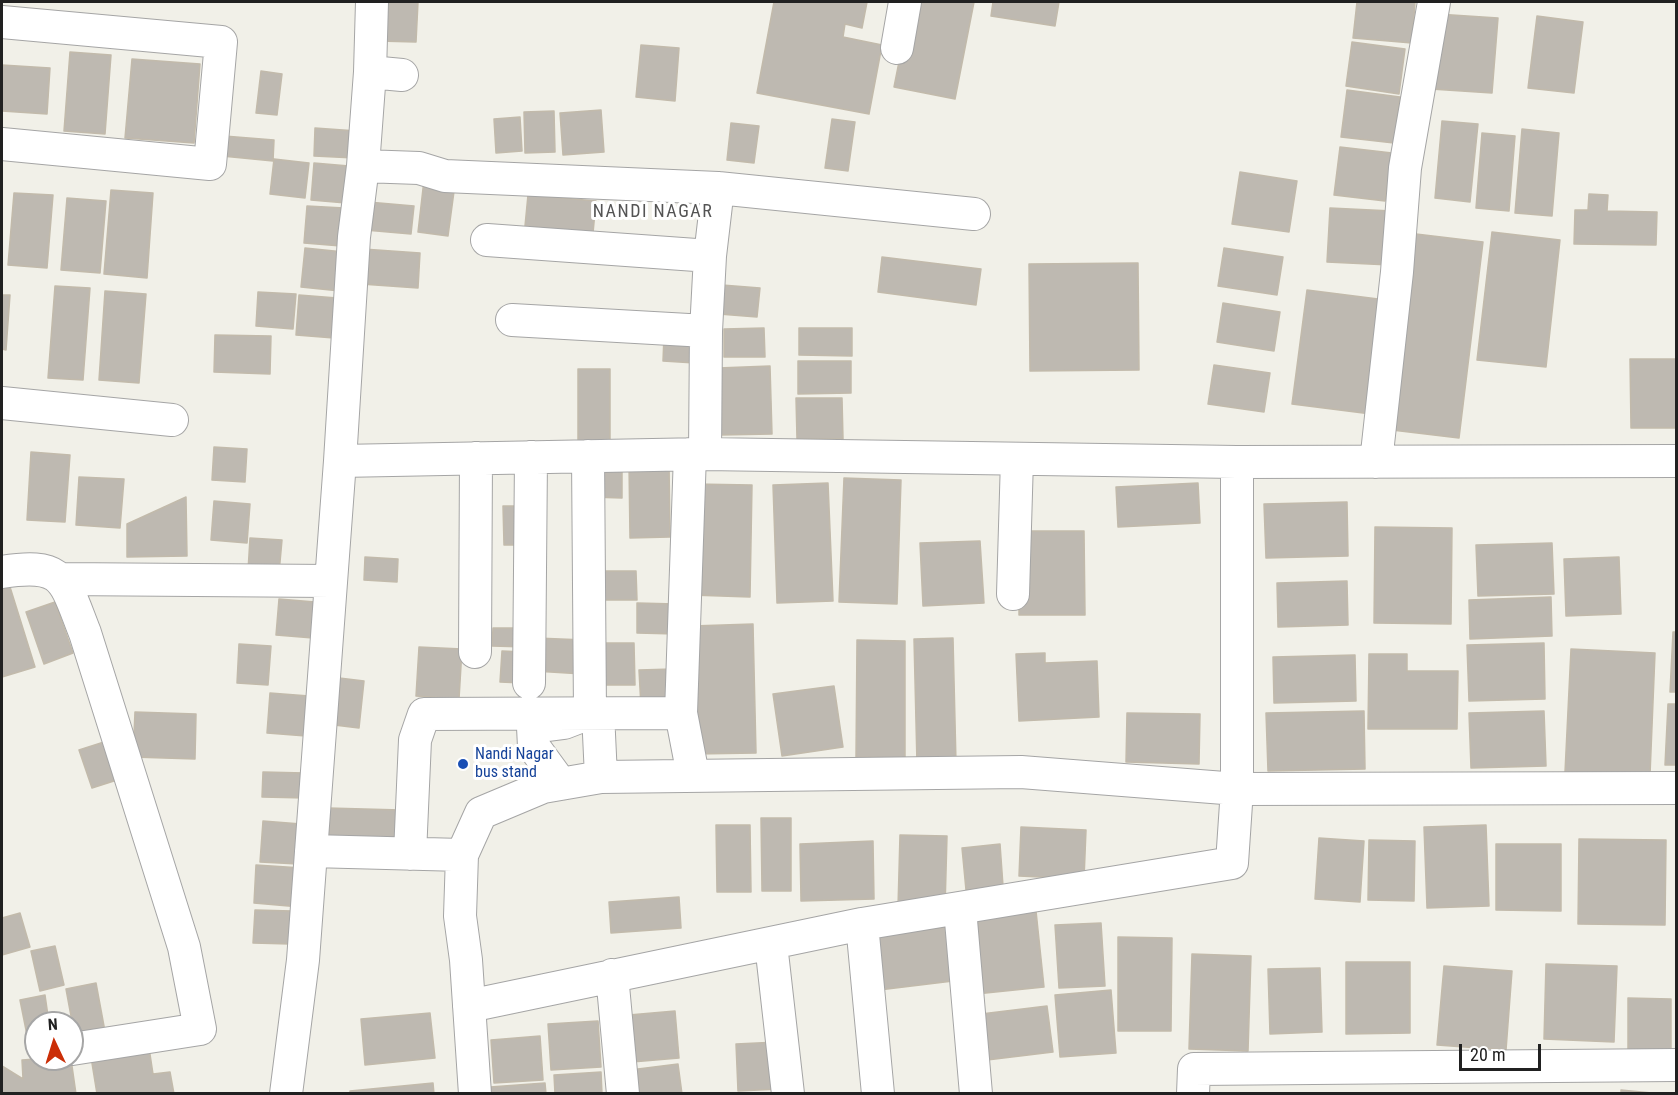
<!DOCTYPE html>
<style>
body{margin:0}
#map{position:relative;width:1678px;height:1095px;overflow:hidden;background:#f1f0e8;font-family:"Roboto Condensed",sans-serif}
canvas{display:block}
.frame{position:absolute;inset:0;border:3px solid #212121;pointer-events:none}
.north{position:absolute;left:24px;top:1011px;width:60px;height:60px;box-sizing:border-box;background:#fff;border:2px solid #a6a6a6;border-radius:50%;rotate:356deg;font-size:16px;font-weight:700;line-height:24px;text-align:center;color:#212121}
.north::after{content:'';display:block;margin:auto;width:21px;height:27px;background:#cb2e07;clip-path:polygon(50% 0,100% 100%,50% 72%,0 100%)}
.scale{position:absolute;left:1459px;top:1044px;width:82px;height:27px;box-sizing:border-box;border:3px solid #212121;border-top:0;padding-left:8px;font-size:18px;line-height:21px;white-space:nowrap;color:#212121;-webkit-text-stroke:4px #fff;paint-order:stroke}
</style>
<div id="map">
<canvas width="1678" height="1095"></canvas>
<div class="frame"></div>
<div class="north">N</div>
<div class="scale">20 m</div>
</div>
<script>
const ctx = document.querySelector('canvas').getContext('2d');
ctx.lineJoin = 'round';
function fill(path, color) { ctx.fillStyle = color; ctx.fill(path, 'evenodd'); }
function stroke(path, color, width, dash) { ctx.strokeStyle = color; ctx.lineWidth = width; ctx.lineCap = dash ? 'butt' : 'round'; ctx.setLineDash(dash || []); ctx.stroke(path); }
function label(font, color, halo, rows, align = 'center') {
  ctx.font = font + ' "Roboto Condensed",sans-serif'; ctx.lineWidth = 6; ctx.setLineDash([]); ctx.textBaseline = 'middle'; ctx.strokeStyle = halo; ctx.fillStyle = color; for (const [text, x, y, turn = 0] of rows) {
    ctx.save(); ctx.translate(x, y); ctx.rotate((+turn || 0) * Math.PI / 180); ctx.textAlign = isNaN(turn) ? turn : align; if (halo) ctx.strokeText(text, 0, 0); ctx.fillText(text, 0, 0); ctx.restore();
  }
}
const building = new Path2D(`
 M380,2H418L416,42L378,41Z
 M774,2H867L862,28L845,24L843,37L882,45L869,114L757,93Z
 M911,2H974L955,99L894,87Z
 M993,2H1059L1055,26L991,16Z
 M1357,2H1415L1412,43L1353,38Z
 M1437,14L1498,18L1492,93L1431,89Z
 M1537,16L1583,22L1574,93L1528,88Z
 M1352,42L1405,49L1399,94L1346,86Z
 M641,45L679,48L675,101L636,97Z
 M70,52L111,55L105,134L64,131Z
 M132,59L200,64L194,143L125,138Z
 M2,65L50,68L47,114L2,111Z
 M261,71L282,74L277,115L256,113Z
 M1347,90L1400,97L1394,143L1341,137Z
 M601,110L604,152L563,155L560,113Z
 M554,111L555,152L525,153L524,112Z
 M520,117L522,151L496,153L494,119Z
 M832,119L855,122L848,171L825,168Z
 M1442,121L1478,124L1470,202L1435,198Z
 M731,123L759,126L754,163L727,160Z
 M315,128L357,131L355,158L314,156Z
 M1522,129L1559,133L1552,216L1515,213Z
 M1482,133L1515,136L1509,211L1476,208Z
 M224,136L274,140L273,161L222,156Z
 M1340,147L1392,153L1385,201L1334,195Z
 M274,159L309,163L305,198L270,194Z
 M314,163L349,166L346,203L311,200Z
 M1240,172L1297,181L1289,232L1232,224Z
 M424,180L455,184L448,236L418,232Z
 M111,190L153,193L147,278L104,274Z
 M14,193L53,195L47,268L8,265Z
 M1589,194L1608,195L1607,211L1657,212L1656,245L1574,244L1575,210H1588Z
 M528,195L596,201L593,233L525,226Z
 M67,198L106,201L100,273L61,270Z
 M368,202L414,206L411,234L365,230Z
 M307,206L344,208L341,246L304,243Z
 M1330,208L1392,211L1390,265L1327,262Z
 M1492,232L1560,240L1546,367L1477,360Z
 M1416,234L1483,242L1459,438L1392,430Z
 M305,248L344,252L340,291L301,287Z
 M1224,248L1283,257L1277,295L1218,286Z
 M363,249L420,253L418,288L361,284Z
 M882,257L981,269L976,305L878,292Z
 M1138,263L1139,370L1030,371L1029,264Z
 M722,285L760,288L757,317L719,314Z
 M55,286L90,288L83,380L48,378Z
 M1307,290L1386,300L1371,414L1292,404Z
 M105,291L146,294L139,383L99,380Z
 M258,292L296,294L293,329L256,326Z
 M2,295H10L6,350L2,349Z
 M299,295L337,298L334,338L296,335Z
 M1223,303L1280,312L1274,351L1217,342Z
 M764,328L765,357H724V329Z
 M799,328H852V356L799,355Z
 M215,335L271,336L270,374L214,372Z
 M664,336L697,338L695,363L663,361Z
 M1630,359H1676V428H1631Z
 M798,361H851V393L798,394Z
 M1214,365L1270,373L1264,412L1208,404Z
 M770,366L772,434L720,435L718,368Z
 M578,369H610V452H578Z
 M796,398H842L843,439H797Z
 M214,447L247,449L245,482L212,480Z
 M31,452L70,455L65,522L27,520Z
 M591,463H622V498L591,497Z
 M669,463L670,537L630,538L629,464Z
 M79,477L124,479L120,528L76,525Z
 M844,478L901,480L897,604L839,602Z
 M828,483L833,601L777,603L773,485Z
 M1198,483L1200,523L1118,527L1116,487Z
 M694,484L752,485L750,597L691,595Z
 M186,497L187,556L127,557V524Z
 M214,501L250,504L247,543L211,540Z
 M1347,502L1348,556L1266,558L1264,504Z
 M503,506H527V545H504Z
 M1375,527L1452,528L1451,624L1374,623Z
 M1019,531H1084L1085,615H1019Z
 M250,538L282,540L279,573L248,571Z
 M980,541L984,603L923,606L920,543Z
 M1552,543L1554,594L1478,596L1476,545Z
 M365,557L398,559L397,582L364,580Z
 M1619,557L1621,614L1566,616L1564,559Z
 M604,571H636L637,600H604Z
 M1347,581L1348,625L1278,627L1277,583Z
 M10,587L35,667L2,677V589Z
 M1551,597L1552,636L1470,639L1469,600Z
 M279,599L315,602L313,638L276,635Z
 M55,602L73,653L44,664L26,612Z
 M637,603L676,604V634L637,633Z
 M753,624L756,753L695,754L692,626Z
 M493,628H526V647L492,646Z
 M1673,632H1676V692H1670Z
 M536,638L585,640L583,674L534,671Z
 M953,638L956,763L917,764L914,639Z
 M857,640L905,641V758L856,757Z
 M598,643H634L635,685H599Z
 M1544,643L1545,699L1469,701L1467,645Z
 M239,644L271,646L268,685L237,683Z
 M419,647L462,649L459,699L416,696Z
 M1571,649L1655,653L1650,775L1565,772Z
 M502,651L524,652L523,683L500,682Z
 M1045,653V663L1097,661L1099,717L1019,721L1016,654Z
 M1369,654H1407V671H1458L1457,729H1368Z
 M1355,655L1356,701L1274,703L1273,657Z
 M673,669L675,706L641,707L639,670Z
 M331,677L364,681L359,728L326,724Z
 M834,686L843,747L782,756L773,694Z
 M270,693L309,696L306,736L267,733Z
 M1668,704H1676V765H1665Z
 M1364,711L1365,769L1268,771L1266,713Z
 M1544,711L1546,766L1471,768L1469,713Z
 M135,712L196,714L195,759L133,757Z
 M1127,713L1200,714L1199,764L1126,762Z
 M104,742L117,780L92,788L79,750Z
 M263,772L305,773V798L262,797Z
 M328,808L401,810L400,841L327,838Z
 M761,818H791V891H762Z
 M263,821L301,824L298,864L260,862Z
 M716,825H750L751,892H717Z
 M1486,825L1489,906L1427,908L1424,827Z
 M1021,827L1086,830L1084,879L1019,876Z
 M900,835L947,836L945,908L898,907Z
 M1319,838L1364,841L1360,902L1315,899Z
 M1579,839L1666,840L1665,925L1578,924Z
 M1369,840L1415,841L1414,901L1368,900Z
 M873,841L874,899L801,901L800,844Z
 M1000,844L1003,886L966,890L962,848Z
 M1496,844H1561V911L1496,910Z
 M256,865L302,868L300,907L254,903Z
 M679,897L681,928L611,933L609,902Z
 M255,910L292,911L290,944L253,943Z
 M1036,911L1044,987L976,994L969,918Z
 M20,913L30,947L2,955V918Z
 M1101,923L1105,986L1059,988L1055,925Z
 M947,927L953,981L879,990L872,936Z
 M1118,937L1172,938L1171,1031H1118Z
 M55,946L64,985L40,991L31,951Z
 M1192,954L1251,956L1248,1051L1189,1049Z
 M1346,962H1410V1033L1346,1034Z
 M1546,964L1617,966L1614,1042L1544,1039Z
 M1444,966L1512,971L1506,1050L1437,1045Z
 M1320,968L1322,1032L1270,1034L1268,969Z
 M96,983L106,1037L76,1043L66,989Z
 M1111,990L1116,1053L1060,1057L1055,995Z
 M45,995L49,1023H36V1044L29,1045L20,1000Z
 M1628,998L1671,999V1056H1628Z
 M1047,1006L1053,1052L987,1060L981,1014Z
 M675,1011L679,1058L632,1062L629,1015Z
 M430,1013L435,1058L365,1065L361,1019Z
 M598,1021L601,1067L551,1070L548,1024Z
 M540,1036L543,1080L494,1083L491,1040Z
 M148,1041L153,1074L170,1072L174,1094H97L90,1051Z
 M778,1042L780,1089L738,1091L736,1044Z
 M36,1059H71L76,1094H2V1066L23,1079L22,1060Z
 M678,1064L682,1094H633L630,1070Z
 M601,1072L602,1094H555L554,1075Z
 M433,1083L434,1094H350V1091Z
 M545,1083L546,1094H490V1087Z
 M1621,1090L1662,1094H1621Z`);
fill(building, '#beb9b1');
stroke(building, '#c2baab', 1.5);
const minor = new Path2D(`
 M2,22L221,42L210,164L2,144
 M897,48L905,2
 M370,72L402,75
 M363,166L419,168L445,176L718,188L974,214
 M487,240L710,256
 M512,320L706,331L710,256L718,188
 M2,403L172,420
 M690,454L681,713L693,775
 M705,454L706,331
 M340,461L705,454L1237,462L1676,461
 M1376,462L1397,272L1405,168L1434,2
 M2,572C65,562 64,580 85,633L184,947L200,1029L72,1049
 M60,579L331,581
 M1013,594L1017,459
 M475,652L476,458
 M529,683L531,457
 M598,713L601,777
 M561,784L534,747L533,727L564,723L590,713L588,456
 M311,851L462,855
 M410,854L415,740L424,714L681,713
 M960,909L976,1094
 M862,924L878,1094
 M771,944L788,1094
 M612,975L623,1094
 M469,1006L862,924L1232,863L1237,789V462
 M286,1094L303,960L340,461L354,237L363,166L370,72L372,2
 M475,1094L466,960L460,916L462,855L481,813L543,787L601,777L1021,772L1237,789L1676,788
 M1193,1094L1194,1069L1676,1065`);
stroke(minor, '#a5a5a5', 34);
stroke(minor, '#fff', 32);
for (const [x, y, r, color] of [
 [463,764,6,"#1a4fb4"]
]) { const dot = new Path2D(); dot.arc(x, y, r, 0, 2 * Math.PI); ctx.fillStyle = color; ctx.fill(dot); stroke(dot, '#fff', 2); }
label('16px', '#164399', '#fff', [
 ["Nandi Nagar",475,755],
 ["bus stand",475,773]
], 'left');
ctx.letterSpacing = '1.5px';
label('18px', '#545454', '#fff', [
 ["NANDI NAGAR",653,212]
]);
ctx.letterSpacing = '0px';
</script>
